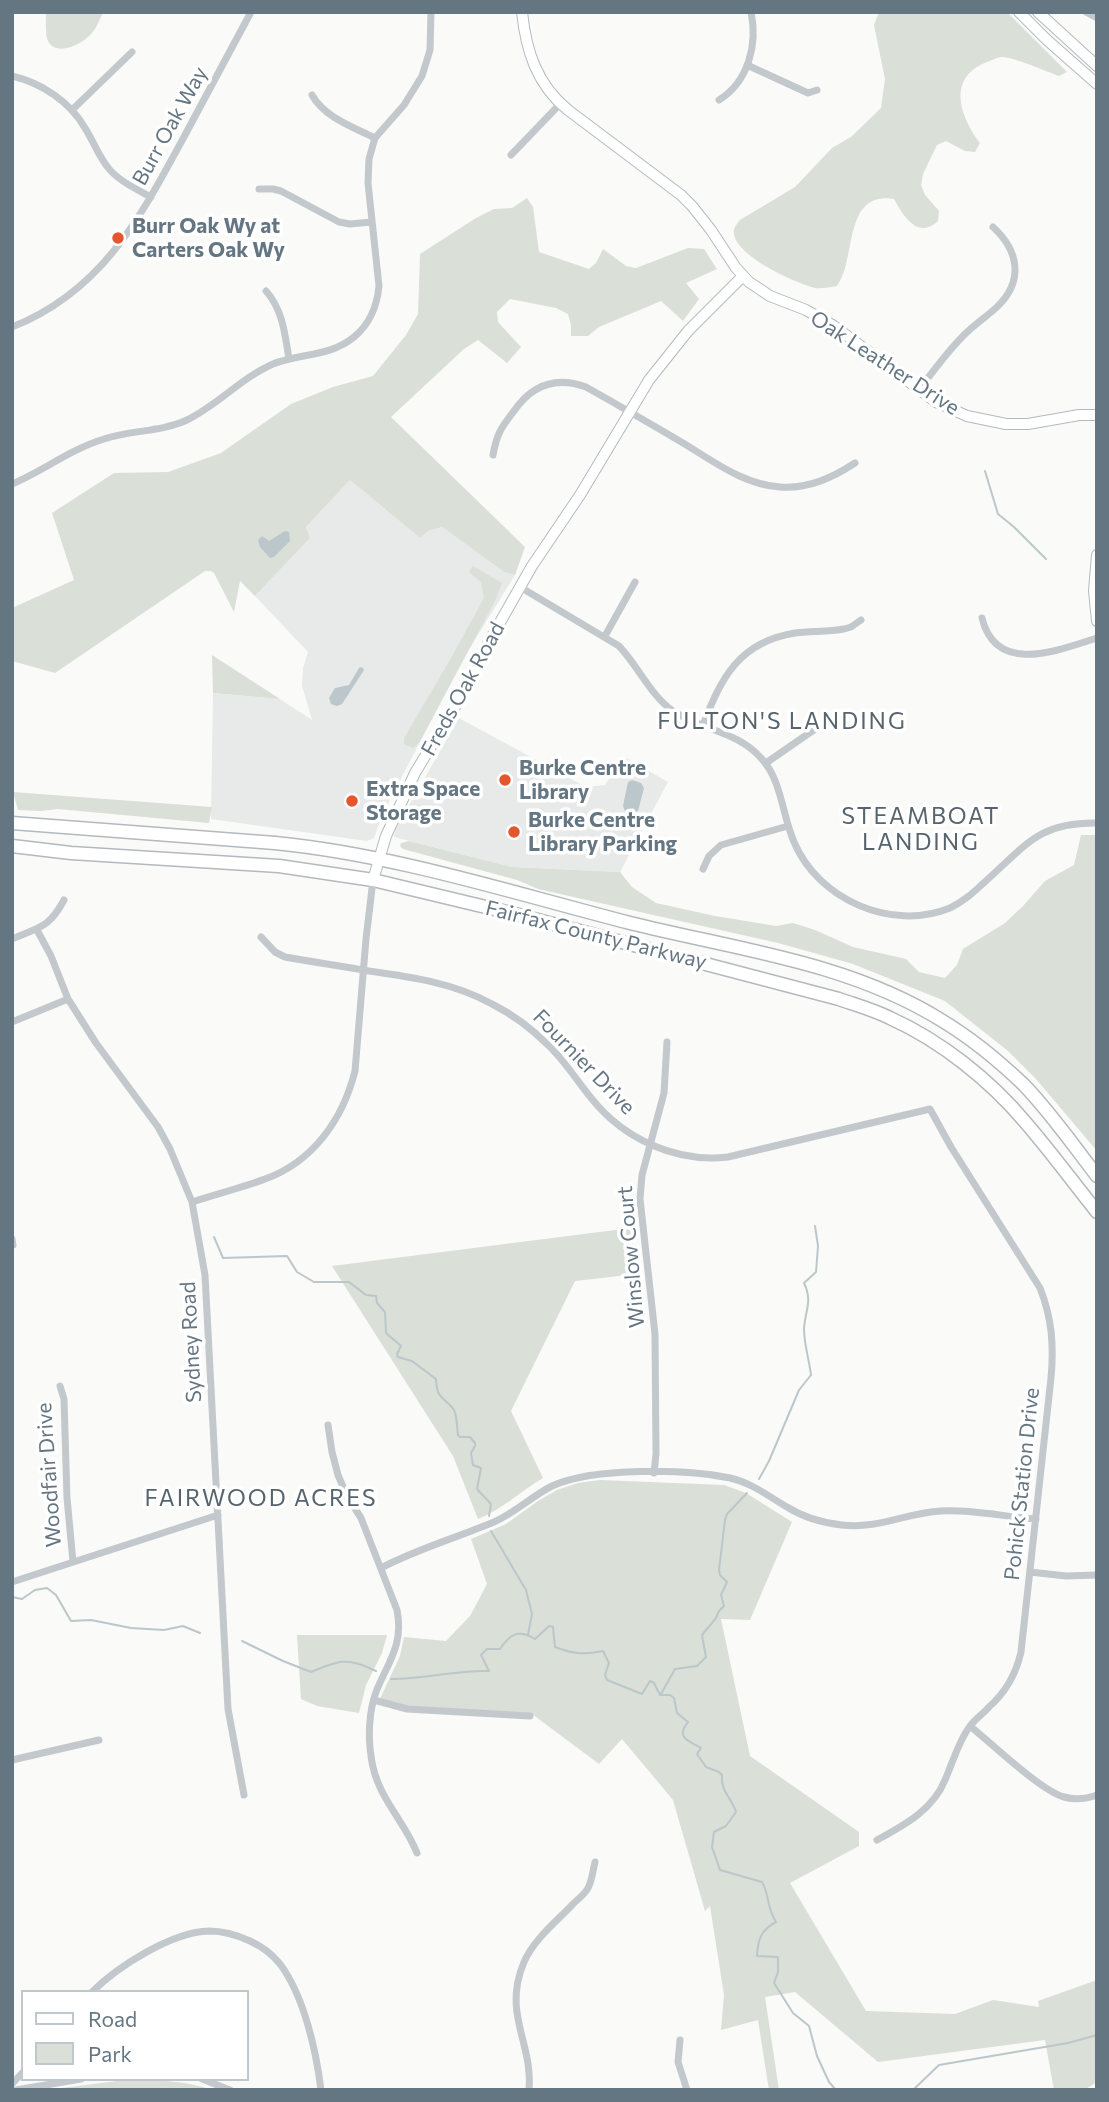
<!DOCTYPE html>
<style>
body{margin:0}
#map{position:relative;width:1109px;height:2102px;overflow:hidden;background:#fafaf8;font-family:Commissioner,sans-serif}
canvas{display:block}
.frame{position:absolute;inset:0;border:14px solid #657683;pointer-events:none}
.legend{position:absolute;left:21px;top:1990px;width:228px;height:91px;box-sizing:border-box;background:#fff;border:2px solid #c1c8cd;margin:0;padding:9px 12px;list-style:none;font-size:21px;color:#657683}
.legend li{display:flex;align-items:center;gap:14px;height:35px}
.legend b{width:35px;border:2px solid #c1c8cd}
</style>
<div id="map">
<canvas width="1109" height="2102"></canvas>
<div class="frame"></div>
<ul class="legend">
<li><b style="height:9px;background:#fff"></b>Road</li>
<li><b style="height:19px;background:#dadfd7"></b>Park</li>
</ul>
</div>
<script>
const ctx = document.querySelector('canvas').getContext('2d');
ctx.lineJoin = 'round';
function fill(path, color) { ctx.fillStyle = color; ctx.fill(path, 'evenodd'); }
function stroke(path, color, width, dash) { ctx.strokeStyle = color; ctx.lineWidth = width; ctx.lineCap = dash ? 'butt' : 'round'; ctx.setLineDash(dash || []); ctx.stroke(path); }
function label(font, color, halo, rows, align = 'center') {
  ctx.font = font + ' Commissioner,sans-serif'; ctx.lineWidth = 7; ctx.setLineDash([]); ctx.textBaseline = 'middle'; ctx.strokeStyle = halo; ctx.fillStyle = color; for (const [text, x, y, turn = 0] of rows) {
    ctx.save(); ctx.translate(x, y); ctx.rotate((+turn || 0) * Math.PI / 180); ctx.textAlign = isNaN(turn) ? turn : align; if (halo) ctx.strokeText(text, 0, 0); ctx.fillText(text, 0, 0); ctx.restore();
  }
}
fill(new Path2D(`
 M350,480L420,538L428,531L442,527L504,572L515,575L465,656L383,813L374,838L367,841L211,819L213,693L280,699L312,720L302,686L303,668L308,652L255,596L310,538L306,527Z
 M459,718L586,787L605,785L623,756L668,782L620,872L512,867L394,837L396,828Z`), '#e8e9e9');
fill(new Path2D(`
 M46,12H103C100,19 97,27 92,33C84,43 57,58 48,41C45,34 46,20 46,12Z
 M879,12H1007L1067,72L1059,76C1048,72 1011,56 1002,57C997,57 991,61 987,62C946,78 960,116 980,143L975,152L965,151L946,141L937,145L923,174L921,185L925,195L939,211L938,221C918,240 903,216 894,199C842,191 857,260 837,286C830,287 822,289 815,288C796,283 729,254 734,229C735,227 738,222 740,220L795,187L832,148L851,137L881,108L885,79L874,25Z
 M527,198L533,207L539,252L589,269L596,263L603,249L626,266L636,268L688,248L704,249L717,269L686,283L699,299L683,321L661,301L599,327L588,336H571V325L568,314L556,308L510,299L497,312L498,322L521,347L507,363L478,340L464,349L391,417L525,547L515,575L504,572L442,527L428,531L420,538L350,480L306,527L310,538L255,596L240,581L234,612L214,573L211,571H205L55,673L12,661V608L74,580L52,513L114,473L168,472L221,453L291,404L333,387L373,376L406,335L418,314L420,254L476,218L494,209L512,208Z
 M473,566L502,583L496,599L419,743L413,748L404,744V738L450,660L484,598L481,582L469,572Z
 M212,655L280,699L213,693Z
 M13,792L212,807L209,823L58,809L41,811L18,810Z
 M1081,835H1097V1151L1036,1079L1008,1051L945,1001L853,964L778,943L538,889L517,880L403,849L400,846L401,843L409,841L512,867L620,872L632,887L656,903L715,916L776,926L793,923L815,930L853,947L906,959L919,972L945,978L957,965L963,949L1005,923L1023,906L1045,881L1074,865Z
 M631,1228L637,1274L575,1281L511,1411L543,1478C521,1491 503,1509 478,1519L453,1456L332,1266Z
 M600,1480L724,1485L746,1493L792,1522L750,1620L721,1619L750,1756L859,1832V1846L790,1883L866,2011L955,2014L993,2000L1039,2007L1038,2001L1097,1980V2082L1084,2090H1054L1045,2040L878,2062L795,1992L765,1997L779,2090H769L758,2020L721,2030L724,1995L710,1906L705,1911L673,1800L622,1739L599,1764L532,1714L418,1712L378,1703L400,1656L404,1637L446,1641L470,1616L487,1584L471,1539L506,1524L538,1501L557,1490L578,1483Z
 M297,1635H387L382,1653L366,1685L359,1713L317,1706L301,1699Z
 M125,2080C155,2080 184,2080 213,2090H46Z`), '#dadfd7');
fill(new Path2D(`
 M285,531L289,532L290,541L274,557L270,558L260,547L258,540L262,536L269,541Z
 M362,667L364,670L342,704L337,706L331,704L329,698L335,688L349,685L359,668Z
 M632,780L641,783L644,788L638,811L634,812L625,811L623,806L628,782Z`), '#bbc7cb');
stroke(new Path2D(`
 M985,471L998,514L1014,527L1046,559
 M214,1237L223,1258L287,1256L297,1272L314,1282H349L366,1295L376,1296L377,1303L385,1312L386,1333L401,1346L397,1354L398,1357L412,1361L436,1379C437,1402 445,1396 454,1410C457,1416 457,1428 458,1435L460,1437H470L475,1443V1446L471,1453L473,1465L481,1468L477,1489L491,1504L489,1516
 M759,1479L769,1461L799,1390L811,1375C809,1359 804,1344 804,1329C805,1310 813,1302 804,1283L816,1272L818,1246L815,1226
 M491,1531L526,1590L532,1614L528,1635
 M12,1597L22,1599L35,1590L47,1588L56,1595L71,1621L91,1620L131,1628L164,1630L183,1626L200,1633
 M242,1641L283,1661L311,1672C339,1660 348,1657 376,1671
 M391,1679C424,1679 456,1670 489,1671L481,1655L487,1649H500C510,1634 518,1629 535,1639L549,1626L553,1627L555,1647C573,1654 584,1655 603,1651L609,1663L605,1675L607,1680L642,1694L650,1681L654,1683L660,1695H670L674,1698L677,1713L688,1722C675,1738 689,1741 701,1748L697,1754L706,1767L719,1772L722,1775C720,1791 732,1798 736,1812L726,1826L714,1832L712,1847L720,1870L762,1882C770,1896 766,1906 776,1922C761,1930 758,1939 757,1956L778,1957V1972L774,1983L793,2013L809,2026L817,2056L829,2082L836,2090
 M661,1694L675,1669L697,1666L706,1657L702,1635L716,1618L719,1611L724,1606L721,1595L727,1582L720,1575L719,1570L725,1520L727,1514L747,1493
 M913,2090L939,2065L1068,2043L1097,2035`), '#bbc7cb', 2);
const secondary = new Path2D(`
 M522,12C526,51 537,85 568,110L681,195L692,206L711,230L736,268L749,282L770,296L806,310L834,326L936,402L967,416L1006,424H1028L1079,415H1097
 M1019,12L1047,40L1097,84
 M1038,12L1097,66
 M1097,555L1094,591L1097,621
 M373,880L386,836L415,773L456,705L482,654L532,566L580,495L649,380L688,331L743,276`);
const highway = new Path2D(`
 M12,823L275,843C396,855 513,893 630,923C734,949 848,962 941,1020C971,1038 999,1061 1024,1085C1051,1113 1073,1145 1097,1176
 M12,846L71,853L279,866L373,880L515,914L839,999C856,1005 874,1010 890,1018C941,1041 990,1080 1026,1123C1051,1152 1073,1182 1097,1212`);
stroke(secondary, '#b3babf', 12);
stroke(highway, '#b4b9bd', 15);
stroke(new Path2D(`
 M1086,12L1097,18
 M747,65L808,93L817,90
 M12,76C42,83 70,102 85,128C94,142 99,158 110,170C121,182 136,189 151,197
 M312,95C324,117 353,127 375,138
 M719,100C748,82 758,45 751,12
 M72,110L132,52
 M511,155L560,104
 M259,189H273L281,191L339,222L350,224L372,222
 M266,291C283,310 285,335 289,359
 M12,327C103,291 141,216 185,135C207,94 229,53 251,12
 M919,390C933,371 947,352 964,335C974,325 986,317 997,307C1024,281 1019,251 993,227
 M493,455C497,433 501,428 514,411C532,385 556,376 586,387C618,405 651,424 683,443C713,461 744,485 780,487C808,489 832,478 855,463
 M12,484C43,471 71,449 104,439C131,430 161,432 187,420C218,405 241,378 273,364C300,353 330,357 354,337C370,324 377,306 379,286L368,183L369,159L375,138L404,105L422,76L430,50L431,12
 M520,587L619,646C638,666 651,696 673,711C701,730 737,731 761,758C782,780 782,815 794,842C818,899 891,932 950,908C965,901 976,890 988,879C1027,844 1040,822 1097,823
 M982,618C996,676 1059,650 1097,638
 M605,636L635,582
 M703,725C721,678 739,642 795,633C811,631 828,632 844,629L851,627L861,620
 M766,763L818,727
 M703,869L709,856L721,845L788,826
 M37,930L51,956L68,999L96,1043L158,1127L170,1149L192,1202L205,1275L228,1709L244,1795
 M261,937L275,952L285,957C313,962 341,966 369,971C412,977 454,983 492,1004C512,1014 532,1029 548,1045C565,1061 577,1081 592,1099C624,1139 676,1163 728,1157L930,1109L951,1147L1040,1288C1052,1318 1054,1346 1051,1378L1021,1652C1016,1674 1006,1692 989,1707C983,1714 975,1719 970,1726C958,1742 953,1762 945,1780C933,1810 904,1825 877,1840
 M12,939C40,927 49,928 64,900
 M12,1022L68,999
 M192,1202C216,1194 241,1188 265,1179C313,1162 343,1119 355,1071L366,939L373,880
 M12,1239L13,1245
 M60,1386L64,1399L67,1498L73,1562
 M328,1425L332,1452L338,1475L347,1496L361,1518L397,1610C404,1645 388,1662 376,1692C369,1711 368,1736 371,1756C376,1797 403,1818 417,1853
 M654,1473L656,1454L655,1334L640,1199L642,1175L664,1093L667,1042
 M381,1568C417,1549 456,1538 494,1522C515,1513 532,1496 552,1486C593,1467 687,1469 730,1478C752,1483 768,1496 787,1507C803,1517 823,1523 842,1525C880,1529 905,1513 941,1511C972,1509 1005,1517 1036,1519
 M1030,1572L1066,1576L1097,1575
 M12,1582L218,1515
 M374,1700L407,1709L530,1716
 M970,1726C991,1743 1041,1791 1064,1797C1075,1800 1086,1799 1097,1795
 M12,1760L99,1740
 M92,1992C118,1966 172,1932 209,1931C224,1931 237,1935 250,1941C261,1946 272,1954 280,1964C304,1996 316,2050 321,2090
 M680,2040L678,2062L687,2090
 M202,2079L230,2090
 M12,2084L23,2072
 M16,2090L81,2079
 M529,2090C533,2042 502,2014 524,1962C534,1939 557,1921 573,1904C578,1899 585,1894 588,1888C592,1881 593,1870 595,1862`), '#c3c8cc', 7);
stroke(secondary, '#fff', 10);
stroke(highway, '#fff', 12);
for (const [x, y, r, color] of [
 [118,238,7,"#e4572e"],
 [505,780,7,"#e4572e"],
 [352,801,7,"#e4572e"],
 [514,832,7,"#e4572e"]
]) { const dot = new Path2D(); dot.arc(x, y, r, 0, 2 * Math.PI); ctx.fillStyle = color; ctx.fill(dot); stroke(dot, '#fff', 2.5); }
label('21px', '#657683', '#fff', [
 ["Burr Oak Way",170,126,-61],
 ["Oak Leather Drive",885,363,33],
 ["Freds Oak Road",463,689,-61],
 ["Fairfax County Parkway",596,935,14],
 ["Fournier Drive",584,1062,46],
 ["Winslow Court",631,1257,-95],
 ["Sydney Road",191,1342,-93],
 ["Woodfair Drive",49,1475,-94],
 ["Pohick Station Drive",1022,1484,-84]
]);
label('bold 21px', '#657683', '#fff', [
 ["Burr Oak Wy at",132,226],
 ["Carters Oak Wy",132,250],
 ["Burke Centre",519,768],
 ["Library",519,792],
 ["Extra Space",366,789],
 ["Storage",366,813],
 ["Burke Centre",528,820],
 ["Library Parking",528,844]
], 'left');
ctx.letterSpacing = '2px';
label('23px', '#57646e', '#fff', [
 ["FULTON'S LANDING",782,721],
 ["STEAMBOAT",921,816],
 ["LANDING",921,842],
 ["FAIRWOOD ACRES",261,1498]
]);
ctx.letterSpacing = '0px';
</script>
